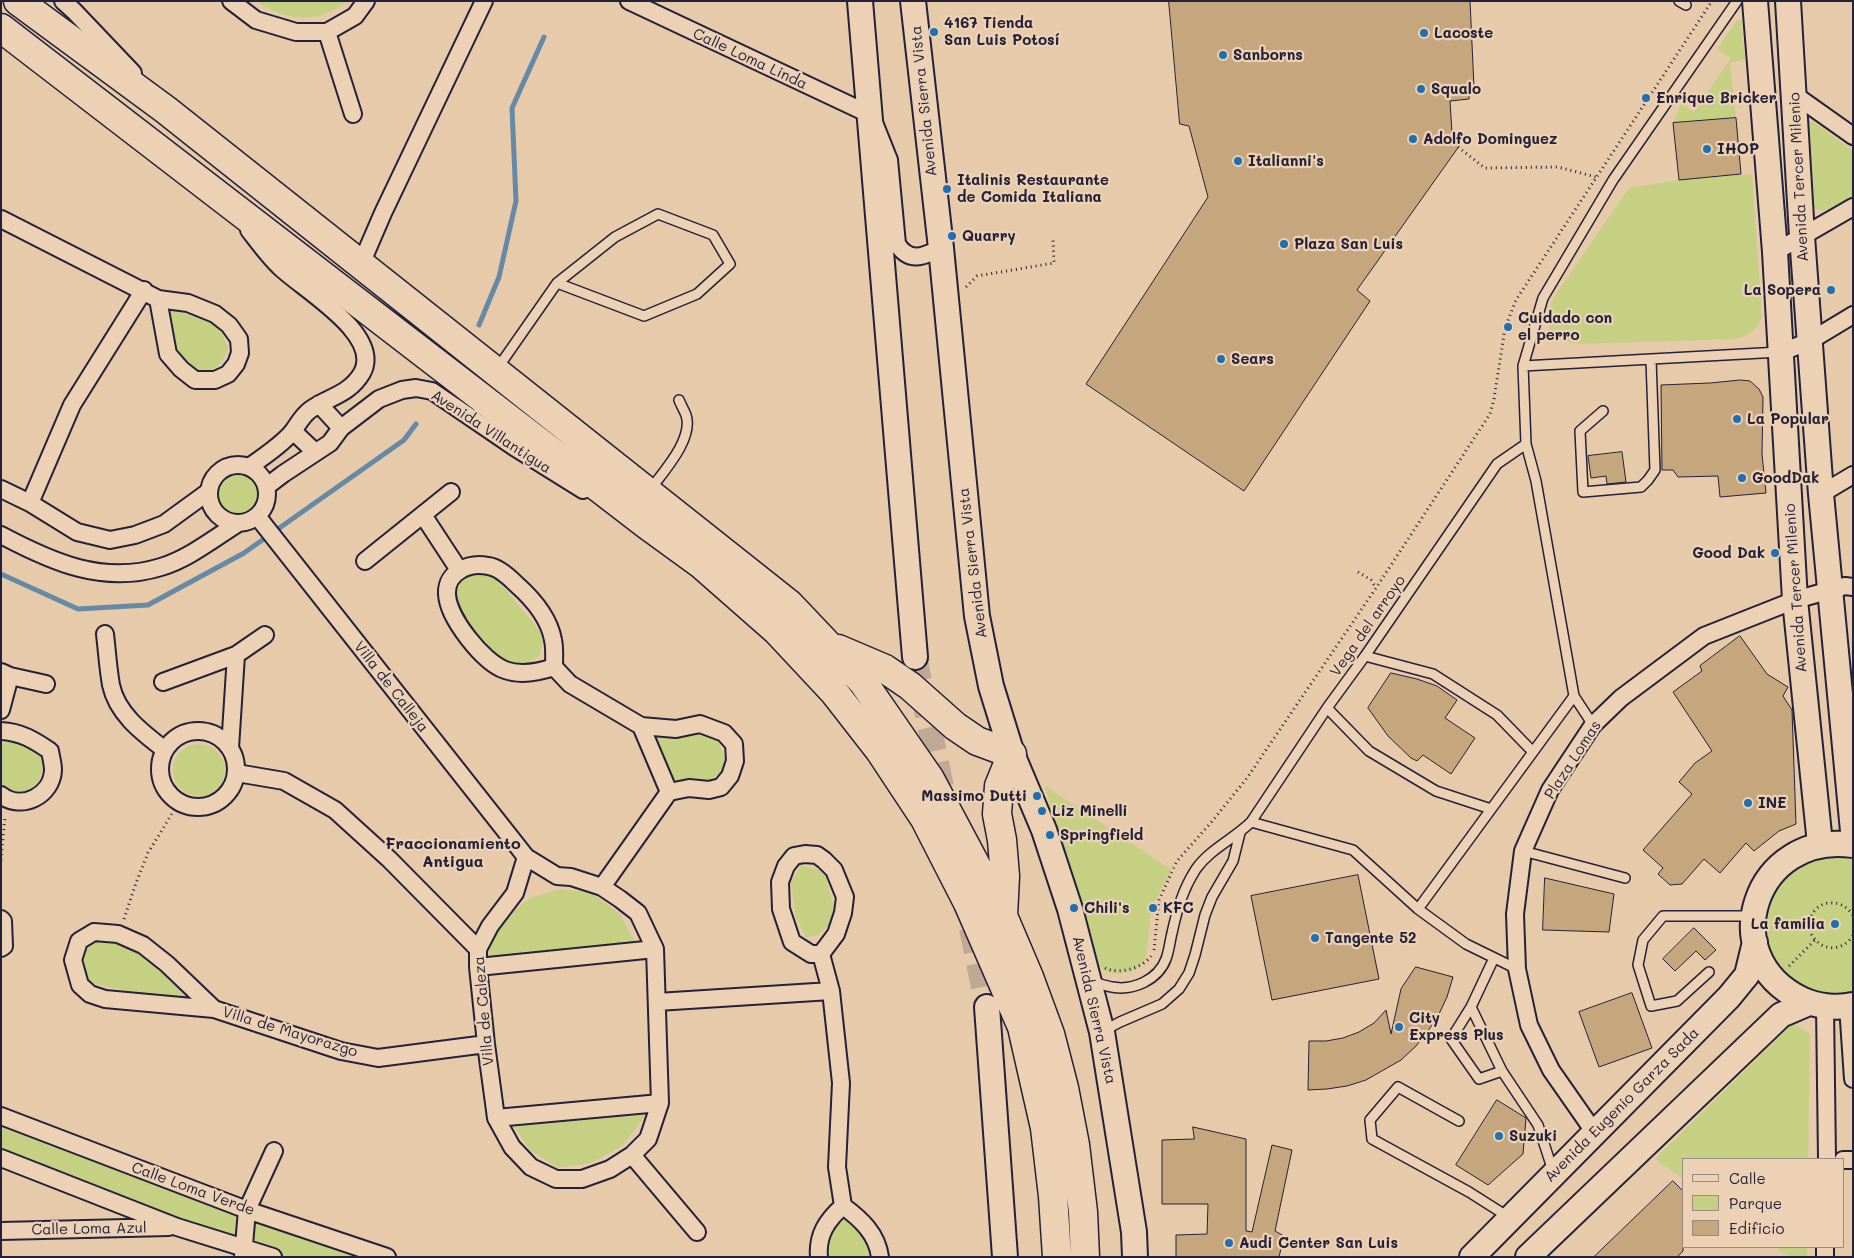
<!DOCTYPE html>
<meta charset="utf-8">
<style>
body{margin:0}
#map{position:relative;width:1854px;height:1258px;overflow:hidden;background:#e7caaa;font-family:Mali,sans-serif}
canvas{display:block}
.frame{position:absolute;inset:0;border:2px solid #22223b;pointer-events:none}
.legend{position:absolute;left:1682px;top:1158px;width:162px;height:90px;box-sizing:border-box;background:#edd1b4;border:1px solid #9c8b84;margin:0;padding:6px 9px;list-style:none;font-size:15px;color:#22223b}
.legend li{display:flex;align-items:center;gap:10px;height:25px}
.legend b{width:25px;border:1px solid #9c8b84}
</style>
<div id="map">
<canvas width="1854" height="1258"></canvas>
<div class="frame"></div>
<ul class="legend">
<li><b style="height:6px;background:#edd1b4"></b>Calle</li>
<li><b style="height:14px;background:#c5d083"></b>Parque</li>
<li><b style="height:14px;background:#c6a67d"></b>Edificio</li>
</ul>
</div>
<script>
const ctx = document.querySelector('canvas').getContext('2d');
ctx.lineJoin = 'round';
function fill(path, color) { ctx.fillStyle = color; ctx.fill(path, 'evenodd'); }
function stroke(path, color, width, dash) { ctx.strokeStyle = color; ctx.lineWidth = width; ctx.lineCap = dash ? 'butt' : 'round'; ctx.setLineDash(dash || []); ctx.stroke(path); }
function label(font, color, halo, rows, align = 'center') {
  ctx.font = font + ' Mali,sans-serif'; ctx.lineWidth = 4.5; ctx.setLineDash([]); ctx.textBaseline = 'middle'; ctx.strokeStyle = halo; ctx.fillStyle = color; for (const [text, x, y, turn = 0] of rows) {
    ctx.save(); ctx.translate(x, y); ctx.rotate((+turn || 0) * Math.PI / 180); ctx.textAlign = isNaN(turn) ? turn : align; if (halo) ctx.strokeText(text, 0, 0); ctx.fillText(text, 0, 0); ctx.restore();
  }
}
fill(new Path2D(`
 M256,1H347C320,24 285,22 256,1Z
 M1737,20L1741,21L1745,59L1730,63L1736,118L1673,123L1681,103L1694,112L1731,58L1717,49Z
 M1809,121L1815,123L1853,151V197C1840,203 1828,215 1814,208L1812,203L1805,124Z
 M1752,174L1762,317C1756,331 1748,337 1733,339L1580,344C1548,341 1541,325 1554,297L1629,188L1679,180Z
 M170,310L204,319L220,328L228,348C219,371 213,373 189,369L176,352Z
 M216 495a21 21 0 1 1 42 0a21 21 0 1 1-42 0Z
 M478,572L494,576L544,636L540,656L522,667L497,660L456,611L455,587L462,577Z
 M699,733L717,738L725,758L722,772L707,782L675,781L654,736H675Z
 M10,740C60,738 48,810 1,788V744Z
 M173 770a26 26 0 1 1 52 0a26 26 0 1 1-52 0Z
 M1045,786L1172,870L1152,906L1146,957C1142,966 1137,970 1128,972C1109,978 1098,968 1089,952Z
 M1853,852V1000L1797,993L1758,939L1764,890L1792,861Z
 M801,865L824,871L833,904L834,920L818,935L806,937L796,918L791,883Z
 M559,889L590,892L620,914L635,942L488,957L492,937L507,917L530,898Z
 M90,940L118,942L140,953L187,997L135,993L92,983L79,966L81,952Z
 M1793,1023L1810,1034L1808,1159H1683V1179L1655,1159Z
 M646,1115L621,1147L591,1163L558,1168L530,1150L514,1126Z
 M1,1116L387,1257H273L1,1158Z
 M842,1217L859,1227L871,1248L872,1257H826C825,1237 828,1230 842,1217Z
 M1775,1247H1807V1257H1789Z`), '#c5d083');
stroke(new Path2D(`
 M479,325L499,277L516,201L512,108L544,37
 M1,574L78,609L148,605L244,553L404,440L416,424`), '#658aa8', 5);
const building = new Path2D(`
 M1169,1H1470L1474,87L1470,88L1469,99L1450,101L1452,133L1467,135L1357,290L1370,301L1244,491L1086,384L1208,197L1189,126L1180,124Z
 M1736,118L1741,174L1679,180L1673,123Z
 M1741,380L1750,381L1759,389L1763,397L1762,454L1766,493L1720,497L1718,476L1678,477L1673,470H1662L1661,385L1710,383Z
 M1622,452L1626,482L1607,484L1606,476L1591,478L1588,456Z
 M1740,636L1767,674L1788,687L1783,696L1792,710L1796,824L1779,831L1754,851L1746,843L1720,873L1704,859L1682,884L1670,885L1658,874L1663,868L1643,850L1692,794L1679,782L1695,763L1712,751L1673,692L1702,671L1700,666Z
 M1391,673L1417,679L1437,686L1457,700L1445,718L1475,738L1451,774L1423,755L1417,761L1411,758L1388,736L1368,708Z
 M1358,875L1379,979L1272,1000L1251,896Z
 M1545,878L1614,894L1609,932L1543,930Z
 M1694,928L1716,950L1705,960L1696,951L1675,971L1663,959Z
 M1416,967L1453,977L1447,997L1439,1014L1428,1031L1416,1046L1401,1060L1366,1080L1347,1086L1327,1089L1308,1090L1309,1041H1326L1343,1038L1359,1032L1374,1023L1386,1010L1391,1034L1401,989Z
 M1632,993L1652,1048L1599,1067L1579,1012Z
 M1497,1100L1526,1118L1523,1154L1488,1185L1456,1165Z
 M1193,1127L1246,1139V1231L1252,1232L1272,1145L1292,1150L1275,1231L1284,1236L1279,1257H1176V1235L1207,1234L1208,1204H1162V1140L1194,1139Z
 M1673,1181L1683,1191V1251L1677,1257H1594Z`);
fill(building, '#c6a67d');
stroke(building, '#22223b', 1);
stroke(new Path2D(`
 M915,657L944,797
 M971,928L987,1007`), '#c0a894', 24, [24, 12]);
const lane = new Path2D(`
 M1679,1L1686,5
 M1523,366L1780,352
 M497,369L557,283L615,237L658,214L713,235L730,264L697,294L644,316L557,283
 M1603,411L1580,431L1583,492L1641,487L1648,480L1655,470L1651,360
 M650,490C663,472 694,439 686,415C684,410 681,405 679,400
 M1365,656L1433,674L1497,715L1533,752
 M1327,708L1369,751L1436,791L1491,809
 M1593,725L1574,696L1536,481L1526,444L1523,366L1543,298L1613,180L1737,1
 M1251,822L1353,850L1418,909L1466,944L1517,969
 M1523,851L1625,878
 M1418,909L1574,696
 M1494,958L1471,1007L1451,1039L1479,1079L1502,1071
 M1709,972L1677,1001L1651,1006L1638,965L1643,940L1663,916H1753
 M1090,981C1098,983 1105,986 1112,987C1133,991 1158,980 1166,959C1169,951 1170,941 1172,933C1177,910 1183,889 1196,869C1210,849 1234,839 1251,822L1327,708L1365,656L1497,464L1526,444
 M1471,1007L1502,1071L1538,1125L1553,1171
 M1103,1031L1120,1022L1162,1004L1179,989L1189,973L1195,955L1205,915L1212,897L1233,861L1240,833
 M1459,1121L1398,1087L1370,1120L1372,1139L1469,1192L1510,1218`);
const street = new Path2D(`
 M63,1L74,11L133,73
 M231,1L256,20L296,32H327L355,16L366,1
 M629,1L871,115L889,160L897,244C910,264 924,256 941,248
 M327,32L353,114
 M1795,95L1853,136
 M1,219L158,299L188,303L215,314L229,325L239,339L240,353L236,364L228,374L215,380H195L181,369L168,354L158,299
 M249,230C259,243 269,257 281,268C304,290 383,335 362,373C349,395 328,397 310,410C302,416 299,423 293,431C284,443 262,458 249,467
 M1775,252L1853,207
 M361,264L383,213L484,1
 M1782,352L1810,341L1853,315
 M319,404L341,428
 M293,431L315,452
 M209 494a29 29 0 1 1 58 0a29 29 0 1 1-58 0Z
 M266,487L283,474L330,443L341,428L379,399L402,390L416,388L432,391L514,447L583,490
 M1,489L30,503L77,532L110,540L135,535L164,524L208,492
 M1821,494L1853,475
 M30,503L72,405L144,290
 M423,515L459,570
 M257,516L526,857L557,876L571,877L602,887L620,899L638,913L655,949L660,1103L648,1139L632,1155L610,1169L582,1179H556L531,1167L512,1147L496,1118L486,1044L478,967V949L490,926L515,893L526,857
 M1,535C52,562 103,585 161,567C188,559 213,539 237,524
 M365,561L451,492
 M105,634C107,651 108,668 111,685C117,714 143,733 165,750
 M554,667C539,672 521,676 505,670C483,662 448,618 447,594C446,572 469,562 488,566C498,567 509,577 516,584C533,599 549,617 553,640C555,649 554,658 554,667L570,684L641,726L676,729L700,724L724,733L734,744L735,761L730,776L721,787L709,790L689,788L669,792L602,887
 M1,672L10,676L46,684
 M163,682L236,655L265,635
 M1,710L10,676
 M641,726L669,792
 M160 769a38 38 0 1 1 76 0a38 38 0 1 1-76 0Z
 M1,731C21,732 34,740 50,751C51,757 53,764 53,770C52,796 21,811 1,795
 M230,748L236,655
 M237,773L284,781L335,810L389,859L478,949
 M805,854L817,855L824,860L834,870L845,897L843,913L836,934L821,954H811L792,942L781,909L780,882L786,866L794,856Z
 M1,919L3,921L4,946L1,948
 M821,954L831,991L841,1083L837,1167L843,1206C861,1219 877,1234 880,1257
 M478,967L655,949
 M657,1002L831,991
 M1825,1006L1827,1159
 M1848,1006L1853,1079
 M214,1009L167,964L143,945L118,934L94,932L79,941L73,960L80,985L90,994L105,999L214,1009L341,1051L378,1058L486,1044
 M1,1116L247,1210L387,1257
 M496,1118L660,1103
 M1595,1133L1551,1070L1529,1025L1517,969L1515,914L1523,851L1550,790L1593,725L1621,698L1704,636L1795,600L1845,586L1853,587
 M632,1155L697,1232
 M1,1158L177,1227L273,1257
 M1843,1160H1853
 M1,1231L169,1227
 M243,1257L247,1210L274,1151
 M819,1257C817,1235 827,1220 843,1206
 M1825,1257V1247`);
const secondary = new Path2D(`
 M860,1L915,657
 M913,1L941,248L977,616L991,686L1012,754L1044,830L1070,909L1102,1032L1134,1232L1135,1257
 M1755,1L1775,252L1795,600L1820,844
 M1788,1L1802,236L1821,494L1853,831
 M1853,845C1755,831 1713,956 1801,999C1816,1006 1836,1009 1853,1005
 M987,1007L1005,1257
 M1472,1257L1729,997L1747,975L1755,942
 M1528,1257L1781,1015L1809,1003`);
const highway = new Path2D(`
 M18,1L166,110L789,604L863,682L930,779L1003,916L1029,977L1050,1034L1064,1088L1075,1145L1083,1212L1085,1257
 M1,28L647,525L702,565L776,630L834,692L880,751L925,819L968,903L1022,1027L1045,1128L1053,1196L1057,1257
 M838,649L885,669L910,686L955,726L977,741L1012,754L999,786L997,814L1002,840L1005,876L1003,916`);
stroke(lane, '#22223b', 12);
stroke(street, '#22223b', 20);
stroke(secondary, '#22223b', 28);
stroke(highway, '#22223b', 31);
stroke(new Path2D(`
 M1458,147L1485,168L1558,167L1596,177
 M966,287L977,276L1054,263L1053,239
 M1358,572L1371,580L1376,588
 M1,860L5,816
 M1853,915C1847,907 1840,902 1830,903C1825,903 1820,905 1816,909C1794,932 1831,966 1853,936
 M124,919L136,883L148,853L179,802
 M1154,950L1159,900L1177,861L1214,819L1247,778L1376,588L1490,414L1494,399L1505,328L1516,300L1712,1
 M1789,966L1815,940
 M1105,968C1119,975 1143,968 1151,956`), '#22223b', 3, [1, 4]);
stroke(lane, '#edd1b4', 9);
stroke(street, '#edd1b4', 16);
stroke(secondary, '#edd1b4', 24);
stroke(highway, '#edd1b4', 28);
for (const [x, y, r, color] of [
 [934,32,5,"#1f6fb2"],
 [1424,33,5,"#1f6fb2"],
 [1223,55,5,"#1f6fb2"],
 [1421,89,5,"#1f6fb2"],
 [1646,98,5,"#1f6fb2"],
 [1413,139,5,"#1f6fb2"],
 [1707,149,5,"#1f6fb2"],
 [1238,161,5,"#1f6fb2"],
 [947,189,5,"#1f6fb2"],
 [952,236,5,"#1f6fb2"],
 [1284,244,5,"#1f6fb2"],
 [1831,290,5,"#1f6fb2"],
 [1508,327,5,"#1f6fb2"],
 [1221,359,5,"#1f6fb2"],
 [1737,419,5,"#1f6fb2"],
 [1742,478,5,"#1f6fb2"],
 [1775,553,5,"#1f6fb2"],
 [1037,796,5,"#1f6fb2"],
 [1748,803,5,"#1f6fb2"],
 [1042,811,5,"#1f6fb2"],
 [1050,835,5,"#1f6fb2"],
 [1074,908,5,"#1f6fb2"],
 [1153,908,5,"#1f6fb2"],
 [1835,924,5,"#1f6fb2"],
 [1315,938,5,"#1f6fb2"],
 [1399,1027,5,"#1f6fb2"],
 [1499,1136,5,"#1f6fb2"],
 [1229,1243,5,"#1f6fb2"]
]) { const dot = new Path2D(); dot.arc(x, y, r, 0, 2 * Math.PI); ctx.fillStyle = color; ctx.fill(dot); stroke(dot, '#edd1b4', 2); }
label('bold 15px', '#22223b', '#edd1b4', [
 ["4167 Tienda",944,23],
 ["San Luis Potosí",944,40],
 ["Lacoste",1434,33],
 ["Sanborns",1233,55],
 ["Squalo",1431,89],
 ["Enrique Bricker",1656,98],
 ["Adolfo Dominguez",1423,139],
 ["IHOP",1717,149],
 ["Italianni's",1248,161],
 ["Italinis Restaurante",957,180],
 ["de Comida Italiana",957,197],
 ["Quarry",962,236],
 ["Plaza San Luis",1294,244],
 ["La Sopera",1821,290,"right"],
 ["Cuidado con",1518,318],
 ["el perro",1518,335],
 ["Sears",1231,359],
 ["La Popular",1747,419],
 ["GoodDak",1752,478],
 ["Good Dak",1765,553,"right"],
 ["Massimo Dutti",1027,796,"right"],
 ["INE",1758,803],
 ["Liz Minelli",1052,811],
 ["Springfield",1060,835],
 ["Chili's",1084,908],
 ["KFC",1163,908],
 ["La familia",1825,924,"right"],
 ["Tangente 52",1325,938],
 ["City",1409,1018],
 ["Express Plus",1409,1035],
 ["Suzuki",1509,1136],
 ["Audi Center San Luis",1239,1243]
], 'left');
label('15px', '#22223b', '#edd1b4', [
 ["Calle Loma Linda",750,59,25],
 ["Avenida Sierra Vista",924,101,-96],
 ["Avenida Tercer Milenio",1799,177,-93],
 ["Avenida Villantigua",491,432,33],
 ["Avenida Sierra Vista",973,563,-97],
 ["Avenida Tercer Milenio",1796,588,-94],
 ["Vega del arroyo",1368,626,-55],
 ["Villa de Calleja",391,687,52],
 ["Plaza Lomas",1573,760,-57],
 ["Avenida Sierra Vista",1094,1010,77],
 ["Villa de Caleza",484,1011,-95],
 ["Villa de Mayorazgo",290,1032,17],
 ["Avenida Eugenio Garza Sada",1622,1105,-45],
 ["Calle Loma Verde",193,1189,20],
 ["Calle Loma Azul",89,1229,-1]
]);
label('bold 16px', '#22223b', '#edd1b4', [
 ["Fraccionamiento",453,844],
 ["Antigua",453,862]
]);
</script>
